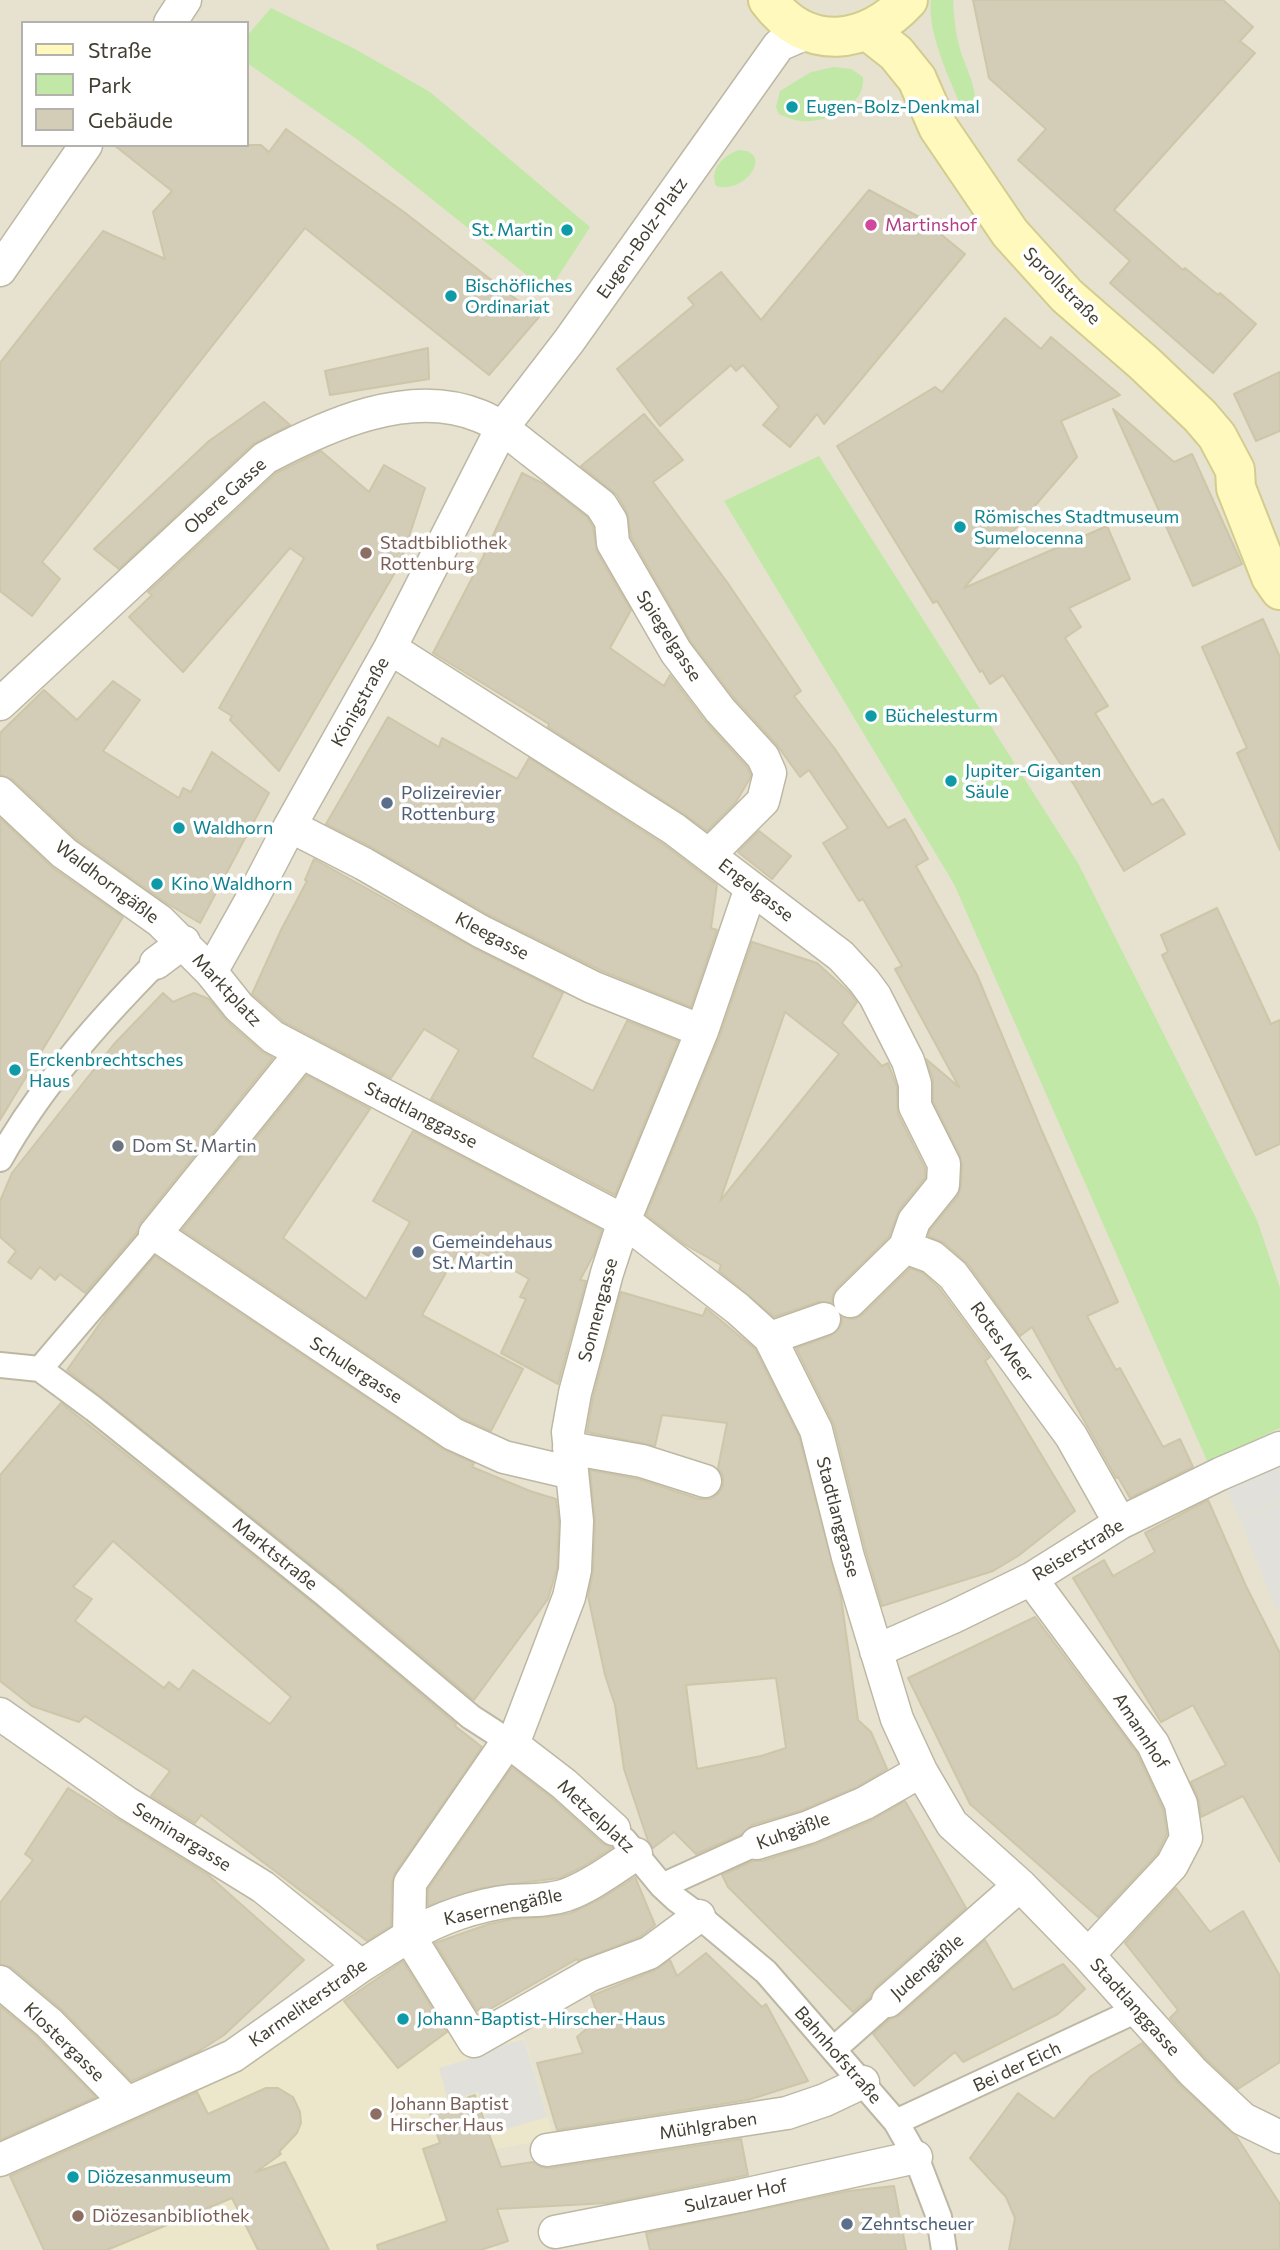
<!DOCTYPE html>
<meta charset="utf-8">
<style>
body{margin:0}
#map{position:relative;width:1280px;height:2250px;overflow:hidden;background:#f2efe1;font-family:Commissioner,sans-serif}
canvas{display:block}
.legend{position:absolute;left:21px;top:21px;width:228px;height:126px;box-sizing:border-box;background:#fff;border:2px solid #b4b2ad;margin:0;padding:9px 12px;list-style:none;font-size:21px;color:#433f32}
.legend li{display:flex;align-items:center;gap:14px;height:35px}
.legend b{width:35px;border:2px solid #b4b2ad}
</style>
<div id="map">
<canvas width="1280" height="2250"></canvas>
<ul class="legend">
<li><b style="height:9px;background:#fff9be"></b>Straße</li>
<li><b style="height:19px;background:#c1e8a7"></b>Park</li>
<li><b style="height:19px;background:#d3ccb6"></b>Gebäude</li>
</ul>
</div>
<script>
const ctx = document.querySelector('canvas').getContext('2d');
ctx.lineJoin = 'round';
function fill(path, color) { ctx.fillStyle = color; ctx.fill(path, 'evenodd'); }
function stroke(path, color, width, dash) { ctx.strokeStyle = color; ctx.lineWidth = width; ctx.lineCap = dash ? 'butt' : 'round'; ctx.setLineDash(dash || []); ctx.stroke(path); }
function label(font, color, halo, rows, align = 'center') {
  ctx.font = font + ' Commissioner,sans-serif'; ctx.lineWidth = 7; ctx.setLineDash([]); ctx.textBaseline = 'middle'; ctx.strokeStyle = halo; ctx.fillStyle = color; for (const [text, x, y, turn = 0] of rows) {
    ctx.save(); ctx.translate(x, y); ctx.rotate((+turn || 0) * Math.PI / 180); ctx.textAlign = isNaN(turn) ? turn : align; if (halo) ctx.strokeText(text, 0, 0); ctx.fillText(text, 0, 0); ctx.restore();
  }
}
fill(new Path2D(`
 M0,0H1280V2250H0ZM23,23H247V145H23Z`), '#e6e2cf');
fill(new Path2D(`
 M396,1956L454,2027L468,2051L524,2036L554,2139L494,2149L478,2155L508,2241L496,2245L497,2250H103L232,2198L196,2089Z`), '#ece7ca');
fill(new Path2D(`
 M931,0H953C954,16 955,30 959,45C963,63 975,81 975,100L970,106L961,107C949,77 927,32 931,0Z
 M271,8L355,49L430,92L590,227L548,292L358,140L247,63V36Z
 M834,67L851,69L863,77C866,107 826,123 801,121C793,120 786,117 779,114L776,107L780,91L811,72Z
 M739,150C775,152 745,195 716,186C709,169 724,155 739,150Z
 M819,456L1078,863L1257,1220L1280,1288V1428L1208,1463L954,884L724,501Z`), '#c1e8a7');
fill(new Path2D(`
 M1280,1457V1501L1239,1518L1223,1481Z
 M1280,1503V1606L1276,1608L1240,1519Z
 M524,2039L547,2117L490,2134L478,2092L448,2101L439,2068L469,2059L468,2055Z`), '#e1e0da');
const building = new Path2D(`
 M973,0H1223L1253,27L1240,41L1255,53L1114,210L1183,270L1185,268L1218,295L1220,293L1256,324L1213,373L1110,283L1130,261L1018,160L1046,129L989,78Z
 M286,129L404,212L539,317L489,375L305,228L42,562L60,579L32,616L0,591V363L103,231L165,259L153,212L172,191L114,145H261L269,152Z
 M869,190L921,218L965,254L824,424L817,414L790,447L763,425L779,407L743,365L736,371L731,365L660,426L617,369L694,305L688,298L721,272L761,320Z
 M1005,318L1041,349L1051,337L1120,395L1061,421L1077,457L964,588L1107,526L1130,579L1069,608L1081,627L1065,638L1108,706L1095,713L1152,805L1163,799L1185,834L1124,871L1076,788L1003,675L990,684L982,670L980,672L937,601L933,603L837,446L935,387L942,392Z
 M428,348L429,379L330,395L325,371Z
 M1280,372V431L1256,441L1234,394Z
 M264,402L290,425L252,445L119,569L94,549L209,441Z
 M1113,409L1174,462L1192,454L1242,564L1193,586Z
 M644,414L683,460L653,482L727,582L801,691L794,696L835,749L888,828L905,819L928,859L916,866L977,975L1041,1129L1118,1302L1087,1316L1116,1370L1120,1368L1163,1447L1180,1439L1193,1467L1130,1498L1118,1477L1116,1478L1032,1327L1020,1336L968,1264L944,1243L928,1236L930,1230L958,1196L961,1186L962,1165L960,1156L933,1102V1079L926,1059L959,1087L895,969L902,966L863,899L859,901L823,843L848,828L809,770L800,777L777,745L734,698L691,642L631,537L627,512L617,495L581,466Z
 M321,451L369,492L384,465L425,488L400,564L279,771L230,720L232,716L219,708L304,558L290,548L183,672L129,617L152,595L148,592L276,473Z
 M522,473L546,485L587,517L593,527L597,552L631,610L610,648L664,686L670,675L705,721L747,767L751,775L749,780L736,802L707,831L684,814L548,727L549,724L433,653L483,557Z
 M1263,619L1280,657V850L1237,753L1247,748L1202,647Z
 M113,681L140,700L103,751L179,798L183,788L191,792L212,752L269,793L200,923L163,901L76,839L13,780L0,775V733L44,690L77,720Z
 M388,717L439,747L442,738L517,779L529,758L663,844L717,885L711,928L717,930L691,1007L600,970L489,915L373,848L326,824Z
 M0,818L53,868L123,917L0,1120Z
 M759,831L791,856L772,879L738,852Z
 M314,859L472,947L563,993L532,1057L593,1091L627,1021L678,1041L615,1195L431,1099L459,1050L424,1029L391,1078L284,1022L252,994L281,930L307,881L305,880Z
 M1217,908L1271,1024L1280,1020V1144L1256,1155L1162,955L1168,952L1161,935Z
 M752,942L817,963L850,993L857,1002L842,1023L882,1066L888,1063L897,1087L898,1114L925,1168V1178L899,1210L889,1237L837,1288L833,1295L832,1303L818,1302L774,1317L719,1271L721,1265L684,1244L646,1215L719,1038ZM785,1012L839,1054L720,1201Z
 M163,993L173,1002L194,993L209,999L227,1021L261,1051L273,1058L141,1222L137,1232L85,1293L60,1274L55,1280L40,1267L31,1279L8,1262L16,1251L0,1237V1201L12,1173L114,1044Z
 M307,1075L370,1109L283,1238L366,1299L410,1222L373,1201L413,1131L602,1230L594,1254L580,1280L586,1281L558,1384L501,1353L526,1299L520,1297L529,1279L480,1251L476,1260L459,1250L422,1315L523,1369L491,1431L462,1418L182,1230Z
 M155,1256L443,1449L474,1463L472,1467L530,1491L556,1499L559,1522L557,1568L548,1599L474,1700L337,1585L67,1370L108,1312Z
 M910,1268L923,1273L939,1288L990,1357L985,1361L1075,1511L1018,1556L993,1571L882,1606L866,1552L834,1425L796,1348L830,1336L837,1331L842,1323V1317L854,1319L862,1315Z
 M621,1292L703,1316L706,1308L755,1349L799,1436L841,1597L858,1720L871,1732L887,1769L857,1787L803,1810L752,1825L742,1834L696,1854L674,1832L653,1848L648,1841L624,1769L615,1705L605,1675L588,1596L593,1571L595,1522L590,1470L638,1479L699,1499H710L718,1494L723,1486V1476L718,1468L727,1423L662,1415L655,1446L587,1432L593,1397ZM776,1678L786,1748L761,1756L697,1769L686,1685Z
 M61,1403L318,1607L456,1724L455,1726L482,1747L395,1873L392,1883L391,1926L367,1941L201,1815L195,1823L151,1796L170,1771L85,1716L79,1722L32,1706L0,1681V1475ZM113,1541L291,1697L270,1724L193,1670L179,1690L169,1682L164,1688L75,1621L92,1599L73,1587Z
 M1208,1500L1246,1586L1280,1653V1862L1243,1796L1201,1817L1199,1801L1191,1782L1226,1765L1193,1705L1161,1722L1073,1578L1104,1560L1113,1576L1155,1552L1145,1533Z
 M1035,1617L1137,1753L1163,1809L1167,1834L1157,1854L1098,1917L970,1804L908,1678Z
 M512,1767L552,1798L602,1843L612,1848L584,1866L560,1878L481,1888L428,1906V1889Z
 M68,1788L208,1875L304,1960L224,2035L196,2053L131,2081L61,2009L12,1968L0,1964V1903L33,1860L25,1854Z
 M905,1801L966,1908L876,1987L870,1997L853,2012L728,1887L722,1875L753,1861H762L816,1844L872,1820Z
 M635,1877L655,1925L640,1937L578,1961L577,1959L485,2012L482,2007L477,2011L435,1943L489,1924L513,1919L548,1917L571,1913L602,1898Z
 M1176,1888L1210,1932L1243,1911L1280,1976V2062L1238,2089L1206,2059L1170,2018L1178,2010L1125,1943Z
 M985,1940L1013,1990L1063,1964L1085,1989L1058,2014L963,2062L955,2052L914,2086L873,2034L890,2019L900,2015Z
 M706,1953L762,2007L766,2004L808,2081L748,2100L557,2130L537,2063L583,2053L577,2037L599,2018L591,1996L655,1970L670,1960L677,1976Z
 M403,1961L447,2032L398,2068L344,2001Z
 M0,2006L36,2036L96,2097L0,2140Z
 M1142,2043L1180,2085L1236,2136L1280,2204V2250H1009L1015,2218L1006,2197L970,2158L1018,2093L1054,2119L1091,2076Z
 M266,2088H278L293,2097L300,2112L301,2123L297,2133L279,2152L281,2154L256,2172L285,2162L329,2250H258L232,2198L107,2250H44L10,2176L197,2092L208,2114Z
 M475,2095L501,2167L533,2162L541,2167L550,2168L741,2139L748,2175L608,2203L497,2209L508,2241L481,2250H378L377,2245L447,2221L423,2149L440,2143L429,2111Z
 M894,2186L906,2250H650L646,2233L848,2191Z`);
fill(building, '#d3ccb6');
stroke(building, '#cec6a9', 2);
const pedestrian = new Path2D(`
 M0,1159C41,1086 98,1022 156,963
 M0,1365L40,1369L94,1409L327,1596L471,1717L508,1741
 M40,1369L155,1234
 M624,1840L662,1886L676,1899L699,1916L766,1972L896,2122L916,2157L939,2217L944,2250
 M662,1886L757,1843
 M834,2049L888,2001
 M896,2122L1137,2010`);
const minor = new Path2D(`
 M170,23L185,0
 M0,270L86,145
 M390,648L674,829L841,956L864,981L875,996L908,1061L915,1084V1106L944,1164L943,1185L914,1221L905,1247
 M0,704L265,458C327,425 410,387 480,416C500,424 516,439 533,452C556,470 578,487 601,505L611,521L613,543L676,652L720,710L763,757L770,773L763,801L710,854
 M0,793L64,853L160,921L211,972L239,1007L273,1037L624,1221L738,1309L770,1338L816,1430L848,1557L897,1719L921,1771L952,1824L1020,1885L1088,1955L1193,2072L1243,2119L1280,2137
 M290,826L364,864L480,931L592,987L702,1031
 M156,963L184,942
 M211,972L253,897L290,826L390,648L502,428L569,341L779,45L809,32
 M301,1053L155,1234L453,1434L504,1457L572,1473
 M850,1301L905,1247L932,1257L953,1275L1071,1436L1120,1523
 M770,1338L824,1319
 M569,1448L642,1461L705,1481
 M1031,1579L1153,1744L1181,1804L1186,1838L1172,1865L1088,1955
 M876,1651L953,1617L1031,1579L1120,1523L1220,1474L1280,1448
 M0,1714L127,1803L263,1887L361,1966
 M513,1744L569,1597L575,1570L577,1521L568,1432L575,1393L607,1273L624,1221L702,1031L751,888
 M757,1843L809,1827L865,1803L921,1771
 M636,1854C614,1868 591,1886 566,1895C548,1901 530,1900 511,1901C477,1905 439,1918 409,1936L474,2041L590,1975L649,1953L699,1916
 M0,1982L49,2023L127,2103
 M888,2001L1020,1885
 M547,2150L787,2113L825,2100L863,2082
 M0,2160L233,2056L361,1966L409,1936L410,1883L508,1741L564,1784L614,1829
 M555,2232L739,2196L916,2157`);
const secondary = new Path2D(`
 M768,0C807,53 867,45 908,0
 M868,31L896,53L917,79L938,127L1010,233L1067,296L1144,363L1200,416L1217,436L1235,470L1236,488L1271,577L1280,590`);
stroke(pedestrian, '#bdb8a4', 28);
stroke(minor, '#bdb8a4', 35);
stroke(secondary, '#d3cc8e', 42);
stroke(pedestrian, '#fff', 24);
stroke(minor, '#fff', 32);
stroke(secondary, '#fff9be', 38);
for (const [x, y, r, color] of [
 [792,107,7,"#0f9aa8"],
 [871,225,7,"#d1479c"],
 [567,230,7,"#0f9aa8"],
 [451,296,7,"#0f9aa8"],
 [960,527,7,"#0f9aa8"],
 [366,553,7,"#8d6e63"],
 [871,716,7,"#0f9aa8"],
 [951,781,7,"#0f9aa8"],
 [387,803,7,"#5c6f8a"],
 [179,828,7,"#0f9aa8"],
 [157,884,7,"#0f9aa8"],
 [15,1070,7,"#0f9aa8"],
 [118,1146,7,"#6b7280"],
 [418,1252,7,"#5c6f8a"],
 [403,2019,7,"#0f9aa8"],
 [376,2114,7,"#8d6e63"],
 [73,2177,7,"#0f9aa8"],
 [78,2216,7,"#8d6e63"],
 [847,2224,7,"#5c6f8a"]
]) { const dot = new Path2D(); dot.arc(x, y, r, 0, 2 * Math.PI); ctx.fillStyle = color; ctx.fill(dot); stroke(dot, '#fff', 2.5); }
label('18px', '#0d838f', '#fff', [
 ["Eugen-Bolz-Denkmal",806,107],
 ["St. Martin",553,230,"right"],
 ["Bischöfliches",465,286],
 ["Ordinariat",465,307],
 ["Römisches Stadtmuseum",974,517],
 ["Sumelocenna",974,538],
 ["Büchelesturm",885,716],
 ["Jupiter-Giganten",965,771],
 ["Säule",965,792],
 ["Waldhorn",193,828],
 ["Kino Waldhorn",171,884],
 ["Erckenbrechtsches",29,1060],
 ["Haus",29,1081],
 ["Johann-Baptist-Hirscher-Haus",417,2019],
 ["Diözesanmuseum",87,2177]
], 'left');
label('18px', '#b23c85', '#fff', [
 ["Martinshof",885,225]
], 'left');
label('18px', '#433f32', '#fff', [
 ["Eugen-Bolz-Platz",642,238,-55],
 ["Sprollstraße",1062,286,45],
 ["Obere Gasse",225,496,-42],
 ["Spiegelgasse",669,636,57],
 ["Königstraße",360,702,-61],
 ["Waldhorngäßle",107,882,37],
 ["Engelgasse",756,890,38],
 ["Kleegasse",492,936,28],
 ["Marktplatz",227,990,47],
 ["Stadtlanggasse",421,1115,27],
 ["Sonnengasse",598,1310,-75],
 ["Rotes Meer",1002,1342,54],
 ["Schulergasse",356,1370,33],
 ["Stadtlanggasse",838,1517,75],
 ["Reiserstraße",1078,1550,-31],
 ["Marktstraße",275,1554,39],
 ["Amannhof",1141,1731,57],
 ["Metzelplatz",596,1816,43],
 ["Kuhgäßle",793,1831,-20],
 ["Seminargasse",182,1837,32],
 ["Kasernengäßle",503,1907,-12],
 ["Judengäßle",927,1967,-41],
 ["Karmeliterstraße",308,2003,-35],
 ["Stadtlanggasse",1135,2007,48],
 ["Klostergasse",64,2042,44],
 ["Bahnhofstraße",838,2055,49],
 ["Bei der Eich",1017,2067,-25],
 ["Mühlgraben",708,2126,-9],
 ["Sulzauer Hof",736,2196,-12]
]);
label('18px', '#785e54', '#fff', [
 ["Stadtbibliothek",380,543],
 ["Rottenburg",380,564],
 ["Johann Baptist",390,2104],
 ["Hirscher Haus",390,2125],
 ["Diözesanbibliothek",92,2216]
], 'left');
label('18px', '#4e5e75', '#fff', [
 ["Polizeirevier",401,793],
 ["Rottenburg",401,814],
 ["Gemeindehaus",432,1242],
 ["St. Martin",432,1263],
 ["Zehntscheuer",861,2224]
], 'left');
label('18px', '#5b616d', '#fff', [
 ["Dom St. Martin",132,1146]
], 'left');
</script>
